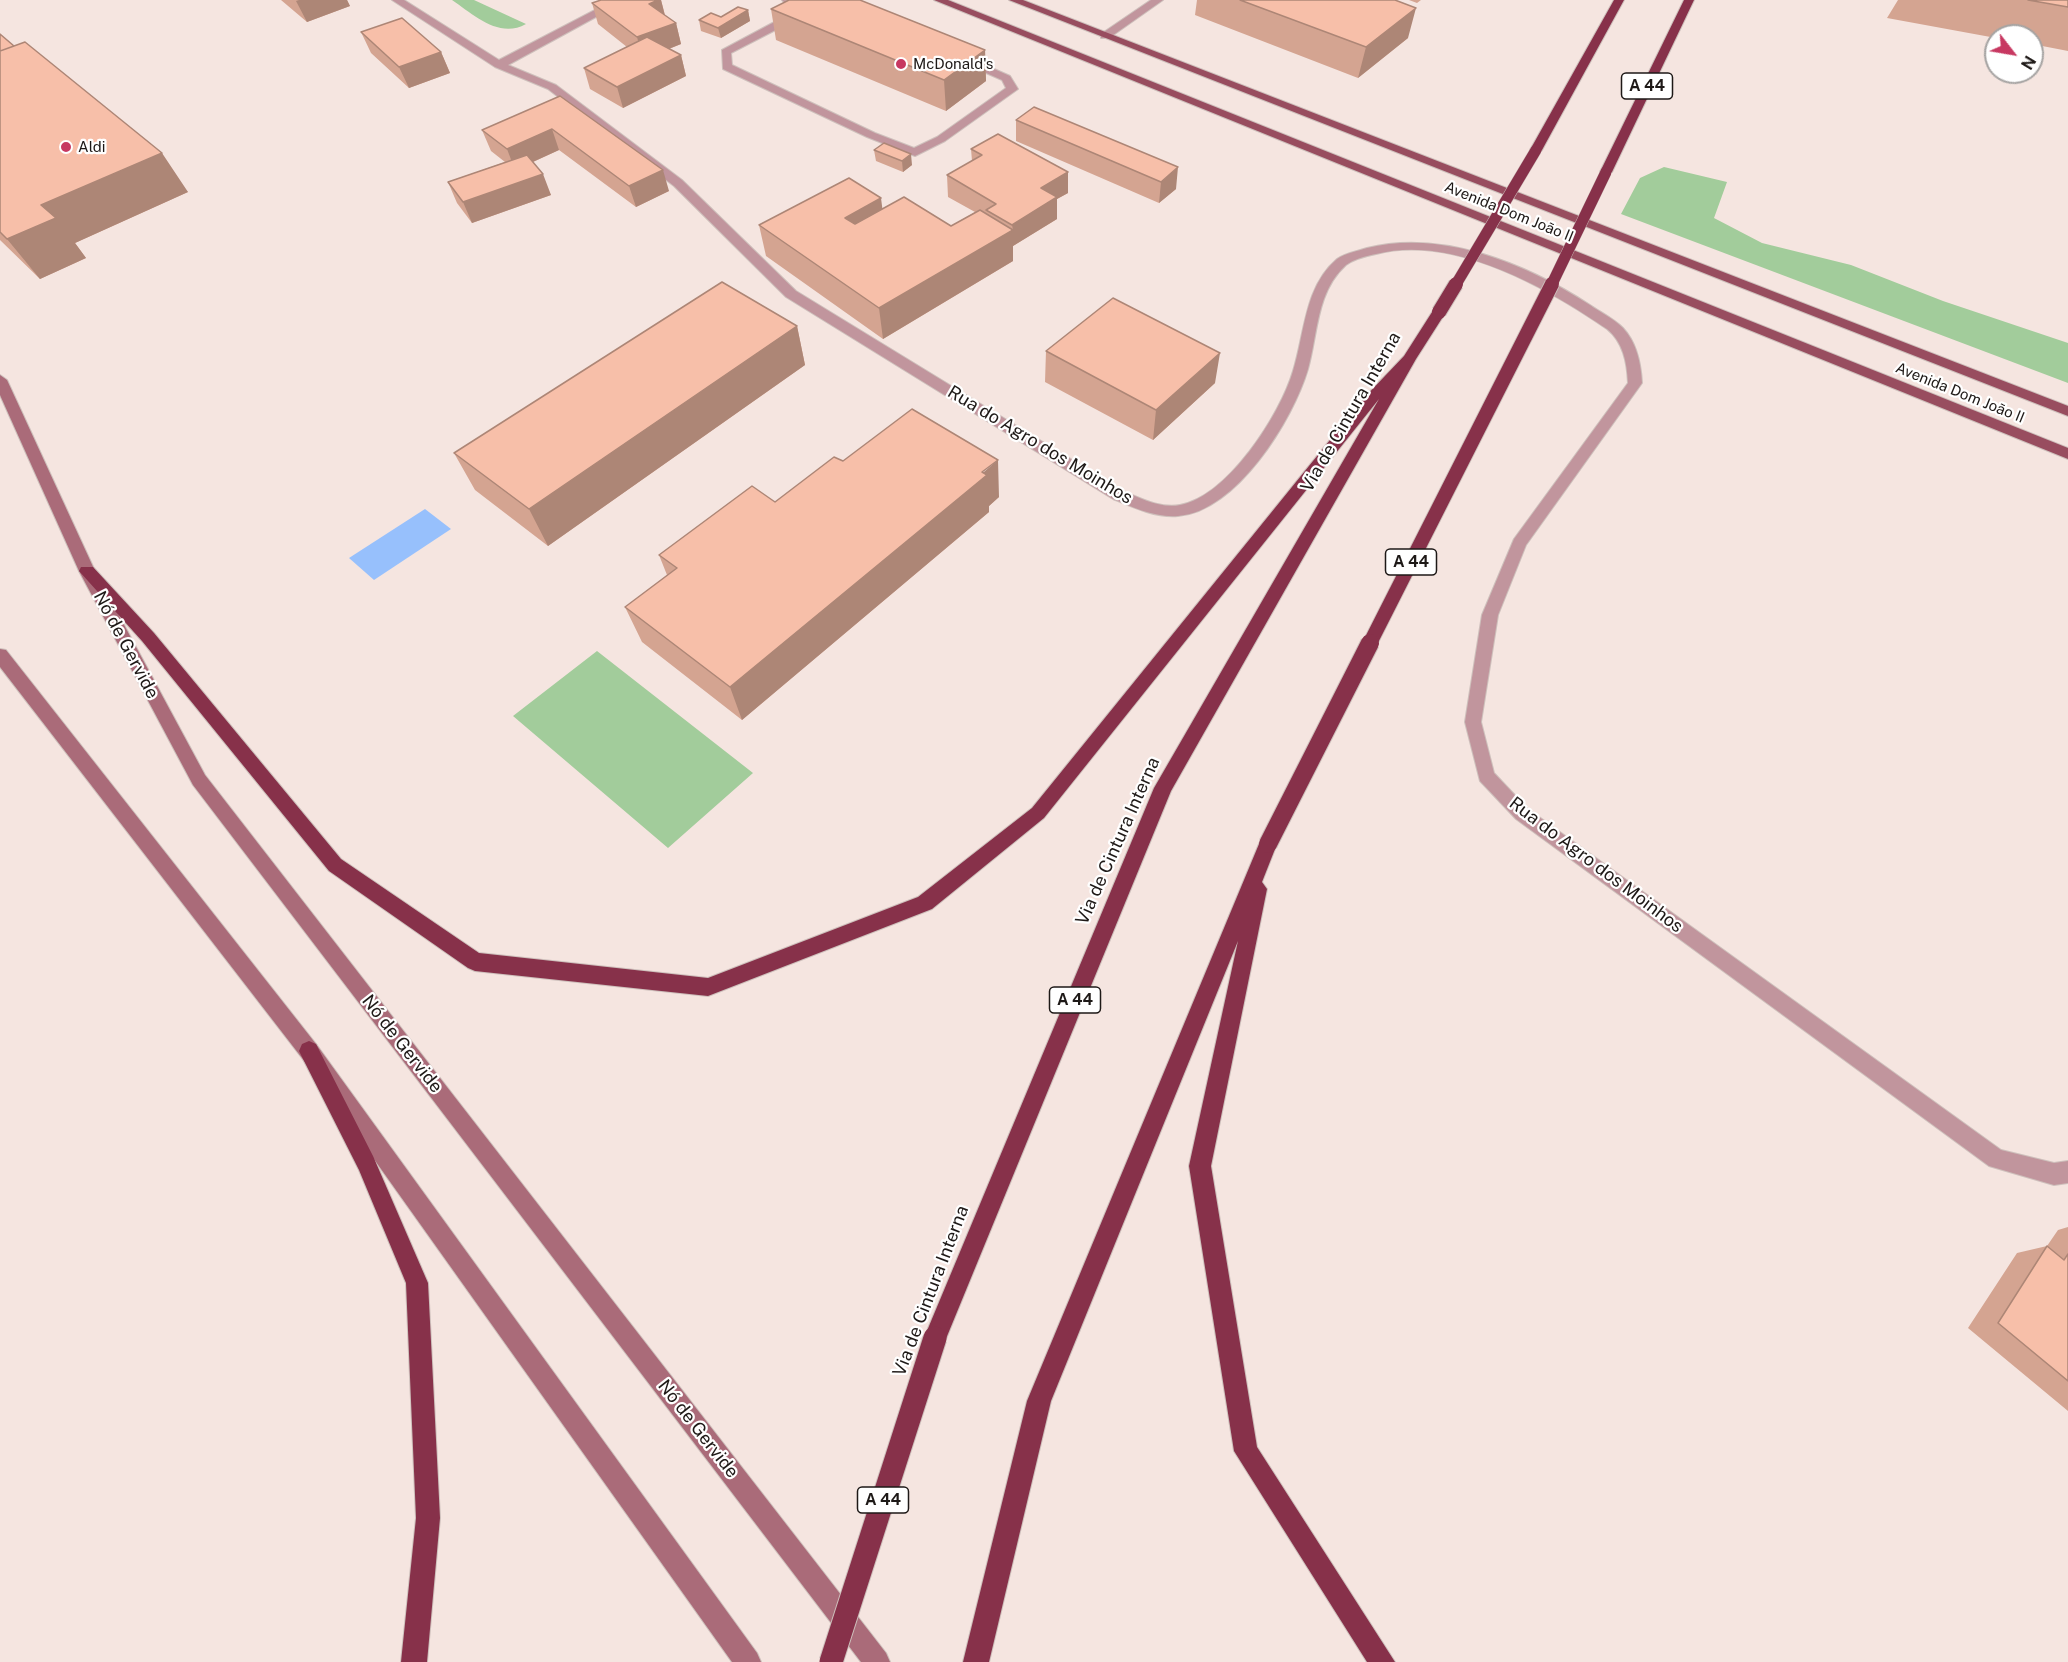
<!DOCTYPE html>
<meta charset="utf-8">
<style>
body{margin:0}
#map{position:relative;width:2068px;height:1662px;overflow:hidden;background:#f5e5e0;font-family:"Public Sans",sans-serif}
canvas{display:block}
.north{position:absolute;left:1984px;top:24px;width:60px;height:60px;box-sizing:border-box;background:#fff;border:2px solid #a5a3a2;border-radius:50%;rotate:121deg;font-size:16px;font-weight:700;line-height:24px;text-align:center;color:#1e1917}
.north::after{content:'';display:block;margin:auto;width:21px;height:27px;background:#c73861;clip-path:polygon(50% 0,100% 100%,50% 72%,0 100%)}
</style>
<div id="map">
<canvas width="2068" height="1662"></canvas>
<div class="north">N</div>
</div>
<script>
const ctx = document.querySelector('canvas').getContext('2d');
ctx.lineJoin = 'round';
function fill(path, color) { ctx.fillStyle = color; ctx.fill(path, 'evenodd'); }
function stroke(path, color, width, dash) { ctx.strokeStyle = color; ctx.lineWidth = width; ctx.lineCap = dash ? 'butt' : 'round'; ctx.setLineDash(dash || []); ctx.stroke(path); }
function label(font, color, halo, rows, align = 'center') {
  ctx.font = font + ' "Public Sans",sans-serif'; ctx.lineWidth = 4.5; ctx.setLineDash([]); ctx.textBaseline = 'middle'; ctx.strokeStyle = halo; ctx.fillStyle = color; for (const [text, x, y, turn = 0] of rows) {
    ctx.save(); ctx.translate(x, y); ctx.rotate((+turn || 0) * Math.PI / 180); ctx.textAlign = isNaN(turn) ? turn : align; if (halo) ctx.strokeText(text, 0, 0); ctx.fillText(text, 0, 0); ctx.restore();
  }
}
fill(new Path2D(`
 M452,0H474L526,24C499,39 474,15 452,0Z
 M1664,167L1727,182L1714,218L1762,243L1851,265L1943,301L2068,343V383L1621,214L1640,178Z
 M597,651L753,773L668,848L513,716Z`), '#a2cc9b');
fill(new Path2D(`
 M425,509L451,529L374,580L349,558Z`), '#97c0fc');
const lane = new Path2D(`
 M782,0L794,1L789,23L731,53L732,65L875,133L914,148L937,137L1006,88L1002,80L959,61V57H967L1010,76L1018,89L945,141L915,156L867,137L723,69L722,50L780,19L784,2Z`);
const street = new Path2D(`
 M392,0H404L499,60L614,0H627L508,65L556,85L682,180L796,291L1123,491C1140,498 1161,509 1180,505C1228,496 1280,415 1293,371C1305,333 1304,287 1337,259C1345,253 1358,251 1367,248C1442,229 1527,264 1590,305C1600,312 1614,319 1623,328C1637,343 1641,364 1642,383L1526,545L1498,615L1481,722L1494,773L1528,809L2001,1150L2054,1163L2068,1161V1183L2054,1185L1989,1166L1516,819L1480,781L1465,722L1482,615L1514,539L1628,383C1627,362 1623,342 1607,329C1546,287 1452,234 1376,254C1366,256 1354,259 1346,265C1316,292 1318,334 1308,369C1293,420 1236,512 1178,516C1156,518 1132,507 1113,499L786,297L674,186L548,89L495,67Z
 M1151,0H1163L1109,38H1101V34Z`);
const secondary = new Path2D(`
 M0,375L7,380L95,571L205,775L886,1653L890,1662H861L193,785L79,571L0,395Z
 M0,649L6,650L316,1044L757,1653L761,1662H732L302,1058L0,667Z`);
const primary = new Path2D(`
 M934,0H948L2068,448V459Z
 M1009,0H1023L2068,406V416Z`);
const highway = new Path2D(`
 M1614,0H1624L1542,150L1540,152H1532L1530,150Z
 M1684,0H1694L1612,172L1606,176L1602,175L1600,172Z
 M1439,308L1446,312L1416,359L1171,791L943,1346L935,1349L927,1346L924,1338L1154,788L1379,399L1044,818L932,909L708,996L475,971L468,968L329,871L142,641L79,571L81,567H93L154,633L341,859L479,953L708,978L918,897L1032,808L1364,398L1404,356L1434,309Z
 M1268,836L1274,838L1277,844L1262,882L1267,889L1211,1166L1257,1447L1395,1662H1367L1234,1451L1189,1166L1238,941L1051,1401L989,1662H963L1027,1401L1259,844L1262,838Z
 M309,1041L316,1044L373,1156L428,1283L440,1518L427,1662H401L416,1518L406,1283L359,1170L299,1051L302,1044Z`);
stroke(lane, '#cec0bc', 2);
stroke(street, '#cec0bc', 2);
stroke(secondary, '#cec0bc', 2);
stroke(primary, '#cec0bc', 2);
stroke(highway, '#cec0bc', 2);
fill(lane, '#c1959d');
fill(street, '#c1959d');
fill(secondary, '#aa6b79');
fill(primary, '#984d5f');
fill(highway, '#87314a');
const highwayBridgeFar3 = new Path2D(`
 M1455,286L1536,150
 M1551,286L1606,172`);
const highwayBridgeFar2 = new Path2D(`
 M1439,312L1456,284
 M1369,645L1552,284`);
const highwayBridgeFar1 = new Path2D(`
 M1268,844L1370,643`);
const highwayBridge = new Path2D(`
 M831,1662L935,1338`);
stroke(highwayBridgeFar3, '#cec0bc', 12, []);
stroke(highwayBridgeFar2, '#cec0bc', 16, []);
stroke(highwayBridgeFar1, '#cec0bc', 20, []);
stroke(highwayBridge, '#cec0bc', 25, []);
stroke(highwayBridgeFar3, '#87314a', 11);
stroke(highwayBridgeFar2, '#87314a', 14);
stroke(highwayBridgeFar1, '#87314a', 18);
stroke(highwayBridge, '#87314a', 23);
fill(new Path2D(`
 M281,0H347L350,6L307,22Z
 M661,0L665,15L676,23L681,44L669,49L681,55L686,76L623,108L590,89L584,68L627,47L598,24L592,3Z
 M1197,0H1395L1408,38L1358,78L1195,15Z
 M1409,0H1421L1417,3Z
 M1898,0H2068V51L2032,44V36H1996V38L1887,18Z
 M771,9L985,50L986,81L946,111L776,40Z
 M748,10L750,21L721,38L701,31L699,20L721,17Z
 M361,32L441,52L450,73L409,88L371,53Z
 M0,34L188,192L75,243L86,258L40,279L0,240Z
 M560,96L669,191L636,207L559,150L533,162L551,195L472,223L457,203L448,182L505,162L491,151L482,130Z
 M1034,107L1176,189L1159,203L1016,141V120Z
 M971,149L1068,172V193L1057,199V219L1013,246V261L883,339L766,256L759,225L883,209L951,226L975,212L948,197L947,175L972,161Z
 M874,150L912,165L903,172L876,161Z
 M797,326L805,365L548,546L475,490L454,453Z
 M1046,351L1215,383L1153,440L1045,382Z
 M843,461L999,497L989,506V512L742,720L642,642L625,607L667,575L659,555L775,502Z
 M2068,1227V1411L1968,1328L2017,1253L2047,1246L2058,1230Z`), '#d4a491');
fill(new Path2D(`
 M299,0H347L350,6L307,22L296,1Z
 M658,0H661L666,20L649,4Z
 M1416,8L1408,38L1358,78L1366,47Z
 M748,10L750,21L721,38L718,28Z
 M676,23L681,44L643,59L637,37Z
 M985,50L986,81L946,111L944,80Z
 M441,52L450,73L409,88L399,67Z
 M681,55L686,76L623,108L617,87Z
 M552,129L559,150L515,170L507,149Z
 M162,153L188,192L75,243L86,258L40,279L7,239L41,205Z
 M911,154L912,165L903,172L902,161Z
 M1178,167L1176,189L1159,203L1161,182Z
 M663,170L669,191L636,207L629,186Z
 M1068,172V193L1057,199V219L1013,246V261L883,339L879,308L1013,230L1012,225L1041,188Z
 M543,174L551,195L472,223L463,202Z
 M881,198L885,229L850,249L845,218Z
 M797,326L805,365L548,546L529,509Z
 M1220,353L1215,383L1153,440L1156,410Z
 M998,460L999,497L989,506V512L742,720L730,687Z`), '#ad8676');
const building = new Path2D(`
 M601,0H658L649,4L676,23L637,37L592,3Z
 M789,0H860L985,50L944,80L771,9Z
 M1240,0H1395L1416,8L1366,47Z
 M2028,0H2068V7Z
 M738,7L748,10L718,28L699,20L711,13L721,17Z
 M402,18L441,52L399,67L361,32Z
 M0,34L14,46L0,51Z
 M647,37L681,55L617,87L584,68Z
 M25,42L162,153L41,205L56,218L7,239L0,232V51Z
 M560,96L663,170L629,186L552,129L507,149L482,130Z
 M1034,107L1178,167L1161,182L1016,120Z
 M998,134L1068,172L1041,188L1057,197L1012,225L986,210L996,204L947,175L982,155L971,149Z
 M884,143L911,154L902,161L874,150Z
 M527,155L543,174L463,202L448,182Z
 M849,178L881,198L845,218L855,224L904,197L951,226L980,210L1013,230L879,308L759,225Z
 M722,282L797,326L529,509L454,453Z
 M1113,298L1220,353L1156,410L1046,351Z
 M912,409L998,460L982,472L987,475L730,687L625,607L677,568L659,555L752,486L775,502L834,457L843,461Z
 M2047,1246L2064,1260L2068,1254V1381L1998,1323Z`);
fill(building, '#f7bfa9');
stroke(building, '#ad8676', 1.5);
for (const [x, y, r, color] of [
 [901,64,6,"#c73861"],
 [66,147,6,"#c73861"]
]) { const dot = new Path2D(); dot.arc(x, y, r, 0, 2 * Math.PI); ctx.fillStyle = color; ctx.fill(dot); stroke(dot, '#fff', 2); }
label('15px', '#1e1917', '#fff', [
 ["McDonald's",913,64],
 ["Aldi",78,147]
], 'left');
label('15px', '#1e1917', '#fff', [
 ["Avenida Dom João II",1509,212,22],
 ["Avenida Dom João II",1960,393,22]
]);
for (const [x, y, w] of [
 [1647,86,51],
 [1411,562,51],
 [1075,1000,51],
 [883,1500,51]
]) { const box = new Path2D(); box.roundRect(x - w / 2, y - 13, w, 26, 4.5); ctx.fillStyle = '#fff'; ctx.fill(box); stroke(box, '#1e1917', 1.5); }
label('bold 16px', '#1e1917', null, [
 ["A 44",1647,86],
 ["A 44",1411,562],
 ["A 44",1075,1000],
 ["A 44",883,1500]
]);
label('18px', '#1e1917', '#fff', [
 ["Via de Cintura Interna",1351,412,-60],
 ["Rua do Agro dos Moinhos",1040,445,31],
 ["Nó de Gervide",126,645,62],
 ["Via de Cintura Interna",1118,841,-66],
 ["Rua do Agro dos Moinhos",1596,865,37],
 ["Nó de Gervide",402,1044,52],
 ["Via de Cintura Interna",931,1291,-69],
 ["Nó de Gervide",698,1429,52]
]);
</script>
